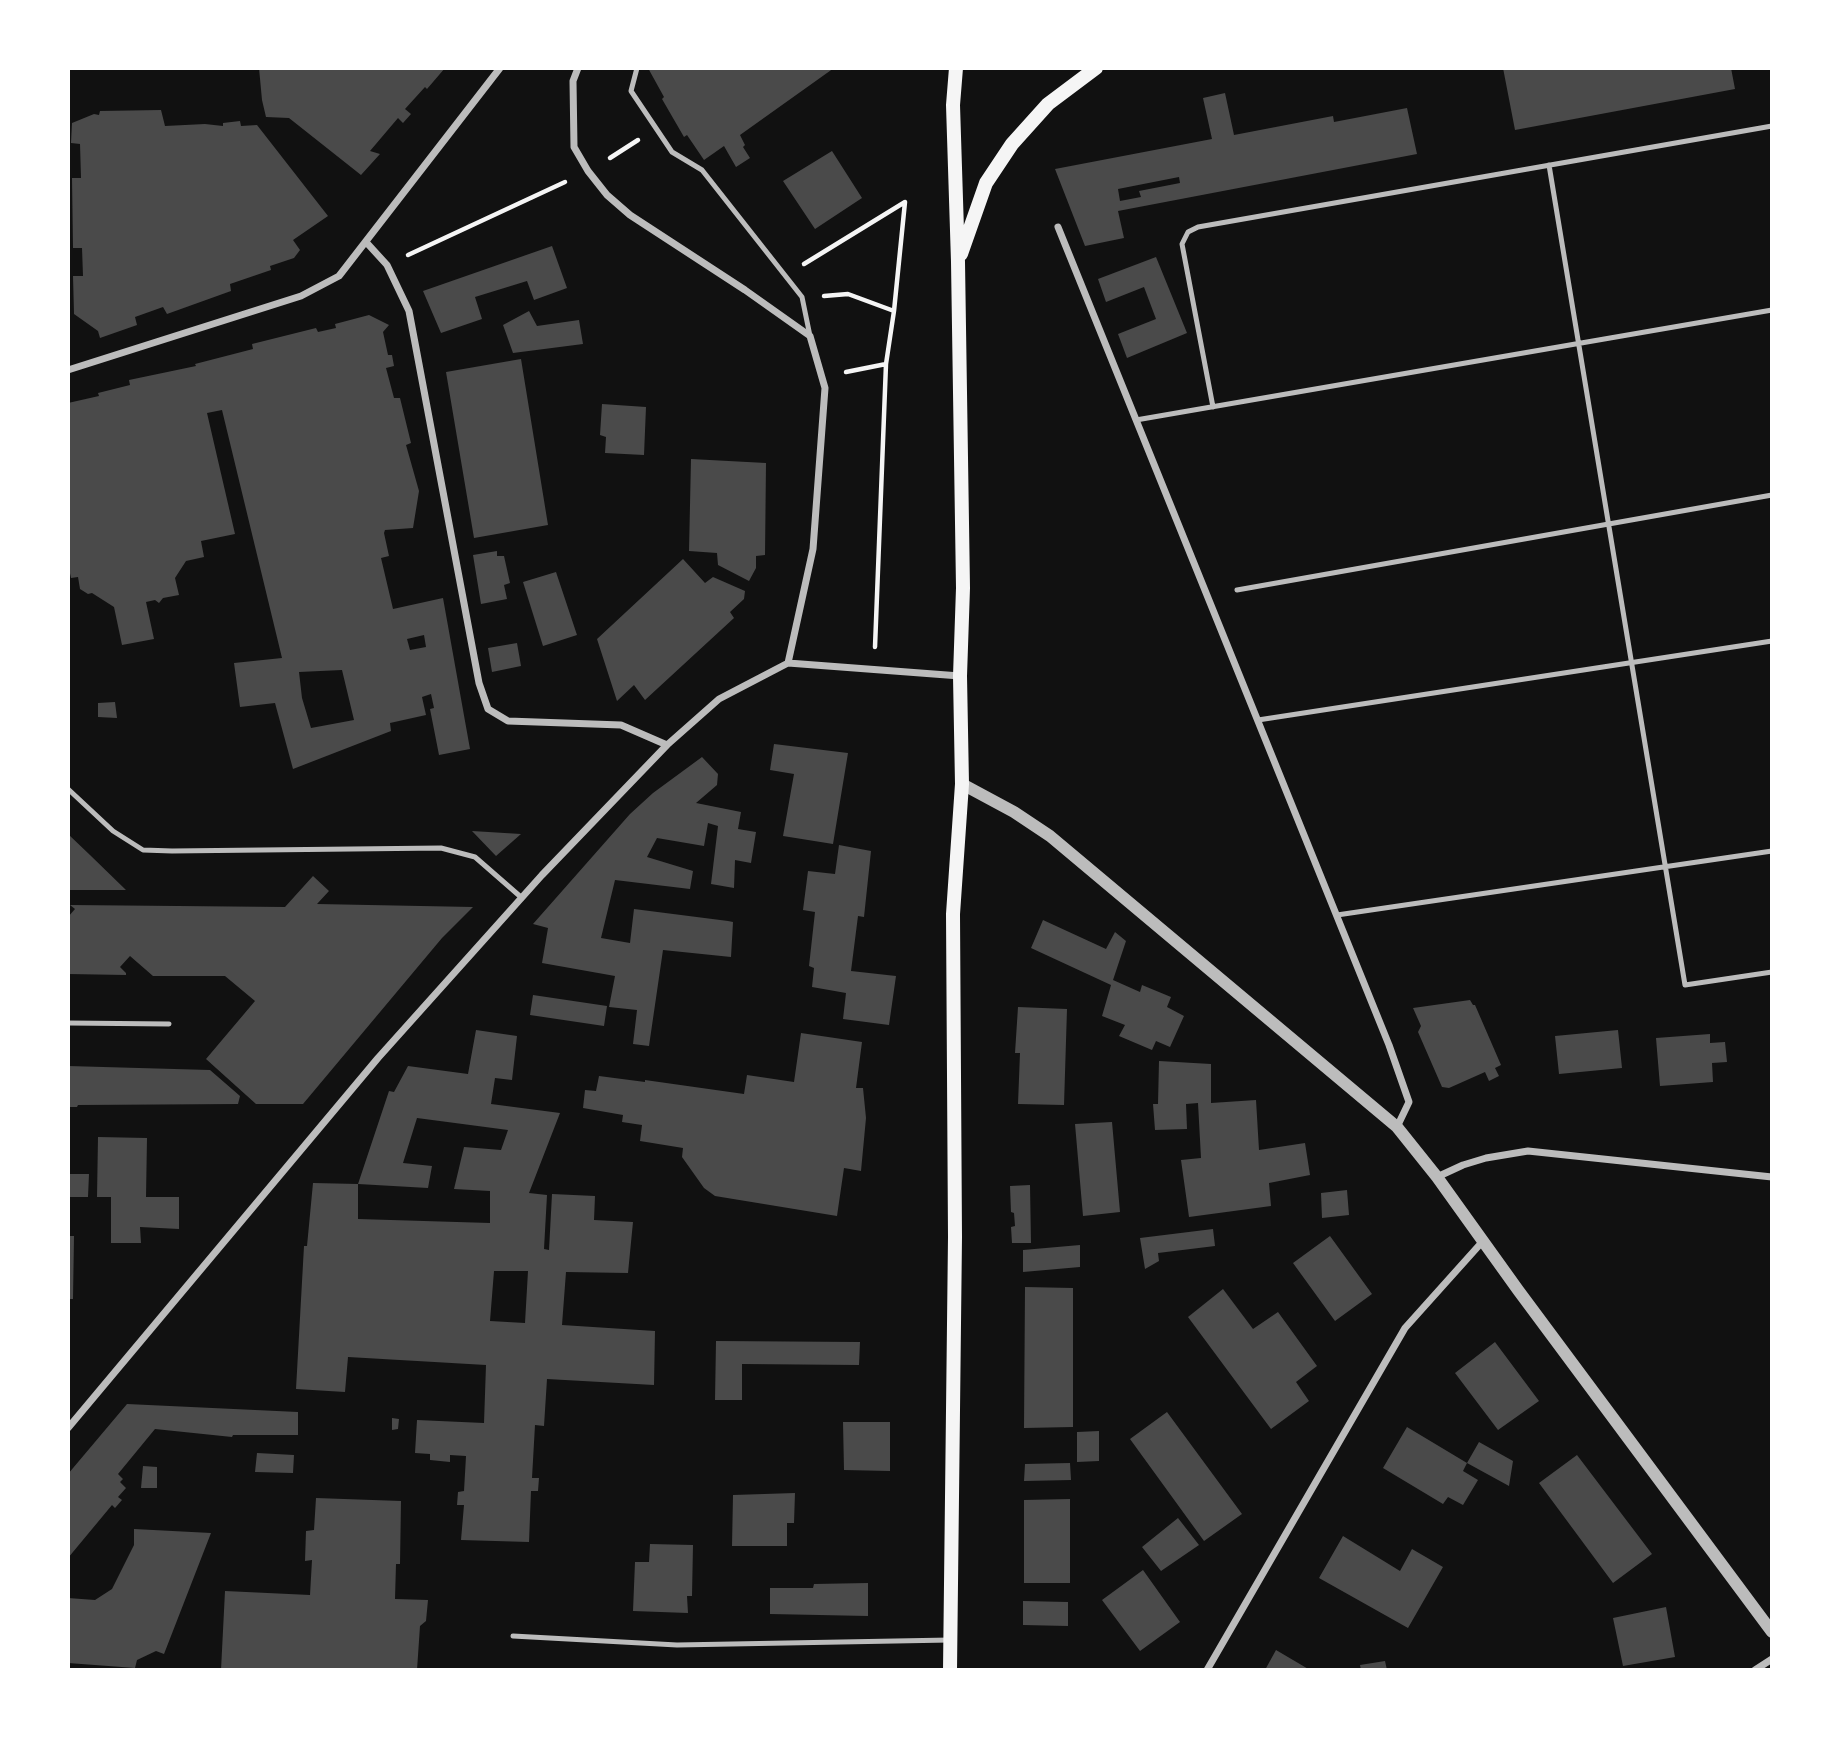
<!DOCTYPE html>
<style>
body{margin:0}
#map{position:relative;width:1840px;height:1738px;overflow:hidden;background:#111;font-family:"Fira Sans",sans-serif}
canvas{display:block}
.frame{position:absolute;inset:0;border:70px solid #fff;pointer-events:none}
</style>
<div id="map">
<canvas width="1840" height="1738"></canvas>
<div class="frame"></div>
</div>
<script>
const ctx = document.querySelector('canvas').getContext('2d');
ctx.lineJoin = 'round';
function fill(path, color) { ctx.fillStyle = color; ctx.fill(path, 'evenodd'); }
function stroke(path, color, width, dash) { ctx.strokeStyle = color; ctx.lineWidth = width; ctx.lineCap = dash ? 'butt' : 'round'; ctx.setLineDash(dash || []); ctx.stroke(path); }
fill(new Path2D(`
 M259,68H445L427,89L425,87L405,109L411,114L403,123L398,118L370,151L380,154L361,175L289,118L266,117L262,100Z
 M648,68H834L740,135L745,145L743,147L750,158L736,167L724,146L704,160L687,135L684,137L662,99L664,97Z
 M1503,68H1731L1735,89L1515,130Z
 M1225,93L1234,135L1333,116L1334,122L1407,108L1417,154L1118,211L1124,238L1085,246L1055,169L1212,139L1203,98ZM1179,177L1180,183L1139,191L1141,197L1120,201L1118,189Z
 M161,110L165,126L205,124L223,126V123L240,121L241,126L257,125L328,216L293,240L300,250L294,258L270,266L271,270L230,284L231,291L167,314L163,307L135,317L137,325L100,338L98,331L74,314L73,276H83L82,248H73L72,178H81L80,144L71,143L72,123L94,114L99,115L100,111Z
 M832,151L862,198L815,229L783,181Z
 M552,246L567,288L534,300L527,281L475,297L482,319L441,333L423,291Z
 M1156,257L1187,333L1127,358L1118,334L1156,319L1144,287L1106,302L1098,279Z
 M529,311L537,326L579,320L583,344L513,353L503,325Z
 M369,315L389,325L383,332L388,355H392L394,366L386,368L394,398H400L411,443L406,445L419,491L413,528L385,530L384,533L389,556L381,558L393,609L443,598L470,749L439,755L430,709L434,708L431,694L422,697L426,715L390,723L391,731L293,769L275,703L240,707L234,663L282,658L222,410L207,413L235,534L201,541L204,557L186,561L175,578L179,595L163,598L159,603L155,600L146,602L154,639L122,645L114,607L92,593L88,594L80,589L78,577L71,578L68,564V424L70,423L68,403L99,396L98,393L130,385L129,380L196,366L195,364L253,349L252,344L316,328L318,332L336,328L335,324ZM424,635L426,647L410,650L407,639ZM342,670L354,720L311,728L302,698L299,672Z
 M521,359L548,525L474,538L446,372Z
 M602,404L646,407L644,455L605,453L606,437L600,435Z
 M691,459L766,463L765,555L756,556V568L749,581L718,565L717,553L689,551Z
 M497,551V556H504L510,583L504,585L507,599L481,604L473,555Z
 M683,559L705,583L713,577L745,591L744,599L730,612L734,618L645,700L634,685L617,701L597,639Z
 M556,572L577,635L543,646L523,582Z
 M517,643L521,666L492,672L488,648Z
 M115,702L117,718L98,717V703Z
 M774,744L848,753L833,844L783,836L794,774L770,770Z
 M702,757L718,774L717,785L696,803L741,812L738,829L756,832L751,863L735,860L734,888L711,884L718,826L708,823L704,846L657,838L647,857L693,871L690,889L615,880L601,938L630,943L634,909L728,921L733,922L731,957L663,950L649,1046L633,1044L637,1010L609,1007L615,976L542,963L548,928L533,924L630,814L653,793Z
 M472,831L521,834L496,856Z
 M68,834L90,855L126,890H68Z
 M839,845L871,851L864,917L858,916L851,971L896,976L889,1025L843,1019L846,993L812,987L814,968L809,966L815,912L803,910L808,871L835,874Z
 M313,876L329,891L317,904L473,907L442,938L303,1104H256L206,1059L255,1001L225,976H153L130,956L120,967L126,973V975L68,974V917L75,909L70,905L285,907Z
 M1043,920L1106,949L1115,932L1126,941L1113,980L1140,992L1142,985L1171,997L1167,1007L1184,1016L1170,1047L1156,1041L1152,1050L1119,1036L1125,1025L1102,1016L1111,985L1031,948Z
 M533,995L607,1006L604,1026L530,1015Z
 M1470,1000L1473,1005H1475L1501,1065L1495,1068L1499,1076L1489,1081L1485,1072L1449,1088L1442,1087L1418,1032L1421,1026L1413,1008Z
 M1018,1007L1067,1009L1064,1105L1018,1104L1020,1053H1015Z
 M476,1030L517,1036L512,1080L495,1078L491,1104L560,1113L529,1193L547,1195L544,1249L549,1250L552,1194L595,1196L594,1220L633,1222L628,1273L566,1272L562,1325L655,1331L654,1385L547,1379L544,1426L535,1425L532,1478H539L538,1491H531L529,1542L461,1540L464,1505H457L458,1492L464,1491L466,1456L450,1455V1462L430,1460V1454L415,1453L417,1420L484,1423L486,1365L348,1357L345,1392L296,1389L304,1246H307L313,1183L358,1184V1219L490,1223V1191L454,1189L464,1147L501,1150L508,1130L417,1118L403,1163L432,1166L428,1188L358,1184L389,1091L394,1092L408,1066L468,1074ZM494,1271H528L525,1323L490,1321Z
 M1618,1030L1622,1068L1559,1074L1555,1036Z
 M801,1033L862,1042L856,1088H863L866,1118L861,1171L844,1168L837,1216L715,1196L704,1188L682,1157L683,1148L640,1141L642,1125L622,1122L623,1115L583,1108L585,1090L596,1091L599,1076L645,1082V1080L744,1094L747,1075L794,1082Z
 M1710,1034V1043L1725,1042L1727,1062L1712,1063L1713,1082L1660,1086L1656,1038Z
 M1159,1061L1211,1064V1103L1256,1100L1259,1150L1305,1143L1310,1175L1269,1183L1271,1206L1189,1217L1181,1160L1201,1158L1198,1103L1186,1104L1187,1129L1155,1130L1153,1104H1158Z
 M68,1066L210,1070L240,1096L238,1104L78,1105L77,1107H68Z
 M1112,1122L1120,1212L1083,1216L1075,1124Z
 M98,1137L147,1138L146,1197H179V1229L140,1227L141,1243H111V1197H97Z
 M68,1174H89L88,1197H68Z
 M1030,1185L1031,1243H1012L1011,1227L1015,1226L1014,1213L1011,1212L1010,1186Z
 M1347,1190L1349,1215L1322,1218L1321,1193Z
 M1213,1229L1215,1246L1158,1253L1159,1261L1145,1269L1140,1238Z
 M68,1236H74L73,1299H68Z
 M1330,1236L1372,1294L1335,1321L1293,1263Z
 M1080,1245V1267L1023,1272V1250Z
 M1025,1287L1073,1288V1427L1024,1428Z
 M1223,1289L1253,1329L1278,1312L1317,1366L1296,1382L1309,1401L1271,1429L1188,1317Z
 M716,1341L860,1342L859,1365L742,1364V1400H715Z
 M1495,1342L1539,1401L1498,1430L1455,1373Z
 M127,1404L298,1412V1435H233L232,1437L155,1429L118,1474L123,1479L120,1482L126,1488L118,1497L122,1500L115,1508L112,1505L68,1558V1474Z
 M1167,1412L1242,1514L1204,1541L1130,1439Z
 M392,1418L399,1419L398,1429L392,1430Z
 M843,1422H890V1471L844,1470Z
 M1407,1427L1467,1463L1463,1471L1478,1480L1463,1505L1448,1497L1443,1504L1383,1468Z
 M1099,1431V1461L1077,1462V1432Z
 M1479,1442L1513,1461L1509,1486L1467,1463Z
 M257,1453L294,1455L293,1473L255,1472Z
 M1577,1455L1652,1554L1613,1583L1539,1483Z
 M1070,1463L1071,1480L1024,1481L1025,1464Z
 M143,1466L157,1467V1488H141Z
 M795,1493L794,1523H787V1546H732L733,1495Z
 M316,1498L401,1501L400,1564H396L395,1599L428,1600L426,1621L420,1626L417,1670H221L225,1591L310,1595L312,1560L305,1561L306,1531L314,1530Z
 M1070,1499V1583H1024V1500Z
 M1178,1518L1199,1545L1161,1571L1142,1547Z
 M134,1529L211,1533L164,1654L156,1651L137,1660L135,1668L68,1663V1598L95,1600L112,1589L134,1545Z
 M1343,1536L1400,1571L1412,1549L1443,1567L1408,1628L1319,1578Z
 M650,1544L693,1545L692,1596H687L688,1613L633,1611L635,1562H649Z
 M1143,1570L1180,1622L1140,1651L1102,1600Z
 M868,1583V1616L770,1614V1588H813L814,1584Z
 M1023,1601L1068,1602V1626L1023,1625Z
 M1666,1607L1675,1657L1623,1666L1613,1618Z
 M1276,1650L1310,1670H1265Z
 M1385,1661L1387,1670H1361L1360,1665Z`), '#4a4a4a');
stroke(new Path2D(`
 M610,158L638,140
 M408,255L565,182
 M804,264L905,202L894,311L886,364L875,647
 M824,296L848,294L894,311
 M846,372L886,364`), '#f5f5f5', 4.5);
stroke(new Path2D(`
 M637,68L631,91L672,152L702,170L802,297L810,336
 M1549,165L1685,985L1772,972
 M1213,407L1182,244L1188,232L1198,227L1772,126
 M1136,420L1772,310
 M1237,590L1772,495
 M1258,720L1772,641
 M68,789L113,831L143,850L172,851L441,848L475,857L522,898
 M1337,915L1772,851
 M68,1023L169,1024
 M513,1636L677,1645L950,1640`), '#bcbcbc', 5);
stroke(new Path2D(`
 M578,68L573,81L574,147L588,171L607,195L630,215L745,290L810,336L825,388L813,549L788,663
 M1058,227L1389,1045L1409,1102L1397,1127
 M366,242L387,265L409,311L479,683L488,709L508,721L621,725L667,745
 M68,370L301,296L339,276L500,68
 M1437,1177L1463,1165L1486,1158L1528,1151L1772,1177
 M68,1428L378,1058L542,875L667,745L719,699L788,663L960,676
 M1207,1670L1405,1328L1483,1241
 M1755,1670L1772,1659`), '#bcbcbc', 7);
stroke(new Path2D(`
 M962,784L1014,812L1050,836L1397,1127L1437,1177L1518,1290L1772,1632`), '#bcbcbc', 12);
stroke(new Path2D(`
 M961,254L986,183L1012,144L1048,104L1096,68
 M950,1670L955,1237L953,914L962,784L960,676L963,588L958,262L953,105L956,68`), '#f5f5f5', 14);
</script>
